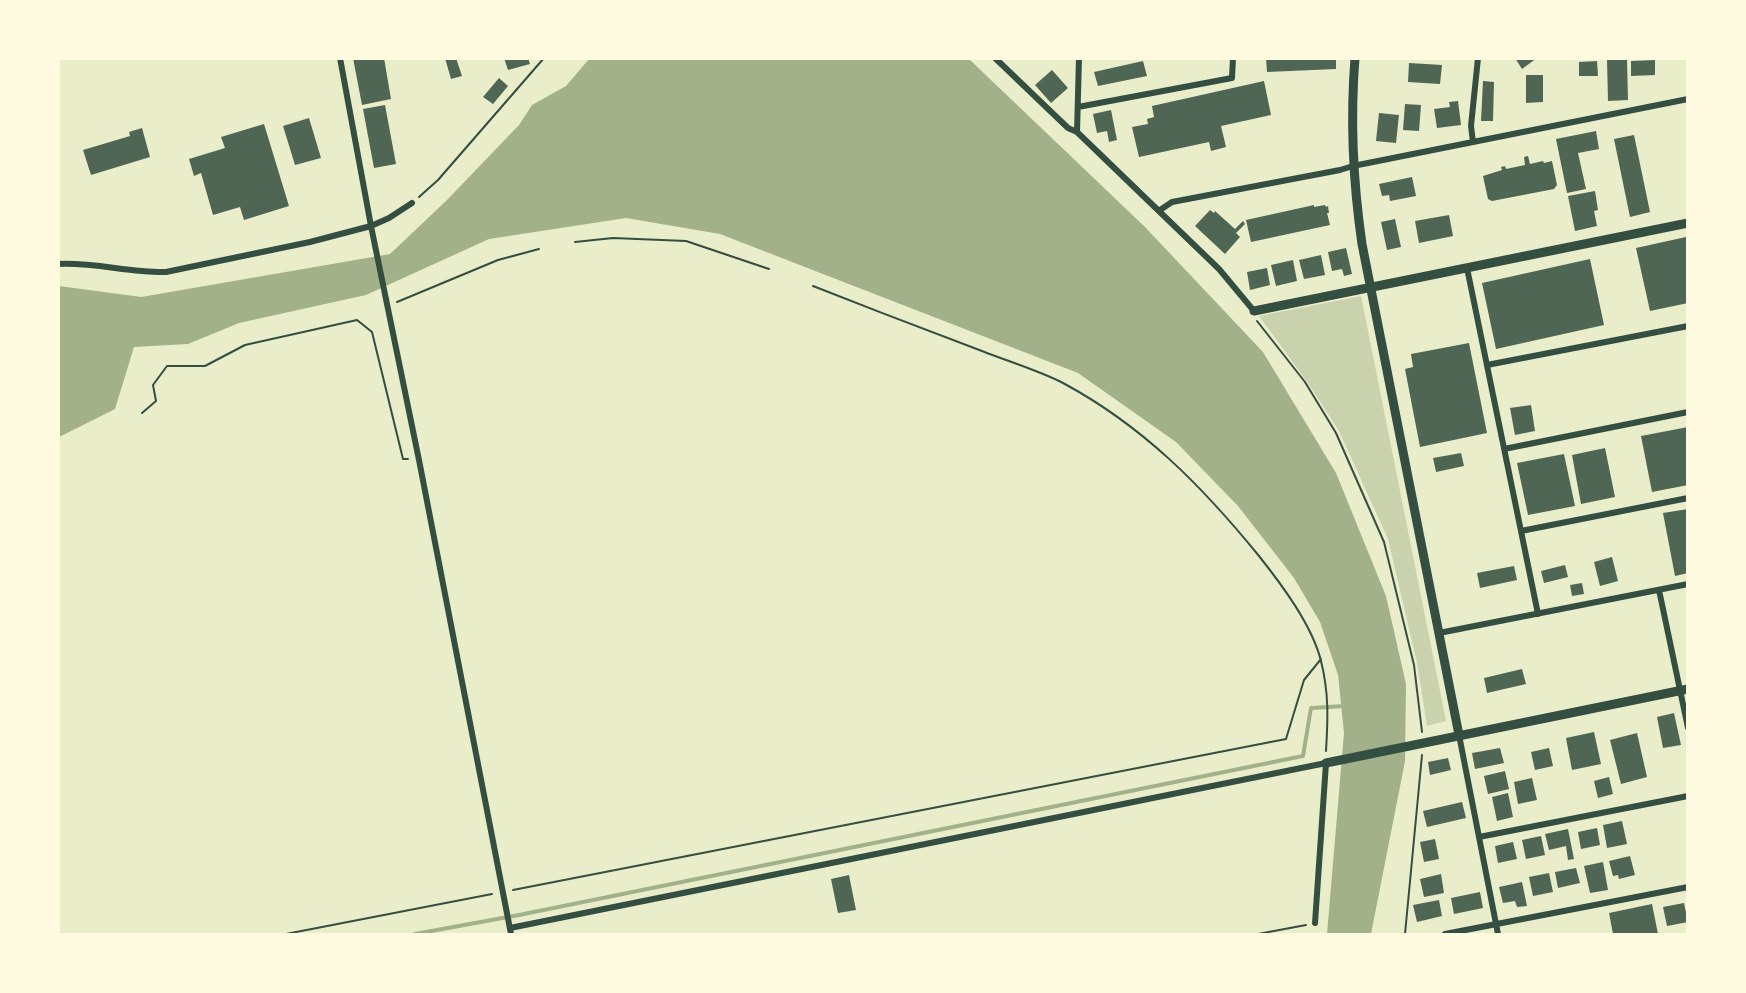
<!DOCTYPE html>
<style>
body{margin:0}
#map{position:relative;width:1746px;height:993px;overflow:hidden;background:#e9edc9;font-family:Karla,sans-serif}
canvas{display:block}
.frame{position:absolute;inset:0;border:60px solid #fefae0;pointer-events:none}
</style>
<div id="map">
<canvas width="1746" height="993"></canvas>
<div class="frame"></div>
</div>
<script>
const ctx = document.querySelector('canvas').getContext('2d');
ctx.lineJoin = 'round';
function fill(path, color) { ctx.fillStyle = color; ctx.fill(path, 'evenodd'); }
function stroke(path, color, width, dash) { ctx.strokeStyle = color; ctx.lineWidth = width; ctx.lineCap = dash ? 'butt' : 'round'; ctx.setLineDash(dash || []); ctx.stroke(path); }
fill(new Path2D(`
 M1361,296L1446,721L1427,726L1417,663L1388,539L1339,431L1308,383L1259,316Z`), '#cad2ad');
fill(new Path2D(`
 M589,59H969L1145,227L1263,352L1336,473L1386,596L1406,684L1405,761L1371,934H1327L1344,733L1338,675L1320,622L1294,578L1238,506L1176,442L1078,373L720,234L626,218L489,239L366,295L239,323L188,344L134,347L115,409L59,437V286L141,297L390,254L447,200L519,125L532,105L566,86Z`), '#a3b18a');
stroke(new Path2D(`
 M415,934L519,915L1303,756L1311,708L1345,706`), '#a3b18a', 4);
fill(new Path2D(`
 M353,58H384L391,99L362,105Z
 M445,58H456L462,76L451,79Z
 M504,58H528L530,64L508,70Z
 M1266,58H1336V69L1267,72Z
 M1515,58H1537L1522,69Z
 M1607,60H1627L1628,100L1608,101Z
 M1655,60V75L1631,76V61Z
 M1143,61L1147,76L1098,86L1094,72Z
 M1597,61L1598,76H1579V62Z
 M1409,63L1442,65L1440,84L1408,82Z
 M1052,70L1068,88L1051,103L1035,85Z
 M1526,75H1543V102L1526,103Z
 M499,78L508,86L493,104L483,97Z
 M1264,81L1271,115L1221,126L1226,147L1211,151L1209,142L1139,157L1132,127L1148,124L1147,119L1154,117L1152,106Z
 M1483,81L1494,82L1493,121H1481Z
 M1458,101L1461,125L1437,128L1434,109L1450,107L1449,102Z
 M1405,104L1421,105L1419,131L1403,130Z
 M385,105L396,164L374,168L363,109Z
 M1111,110L1117,140L1109,142L1107,131L1097,133L1093,114Z
 M1379,113L1399,115L1396,143L1376,141Z
 M309,118L321,158L295,165L283,126Z
 M264,124L289,206L244,220L240,207L213,215L201,173L194,176L189,159L225,148L221,137Z
 M142,128L150,157L91,175L83,150L130,136L129,132Z
 M1596,131L1599,149L1578,153L1586,189L1567,193L1556,139Z
 M1634,135L1650,212L1630,217L1614,139Z
 M1528,156L1530,164L1543,161L1544,163L1552,161L1557,185L1554,189L1492,201L1488,199L1483,176L1502,170L1501,167L1505,166L1506,169L1525,165L1524,157Z
 M1412,177L1416,196L1390,201L1389,195L1382,196L1379,184Z
 M1595,191L1598,210L1594,211L1597,226L1575,231L1568,196Z
 M1314,205V207L1325,205L1326,207L1328,206L1329,213H1327L1330,225L1251,242L1246,220Z
 M1210,210L1214,213L1215,211L1235,229L1243,221L1245,224L1236,233L1240,237L1225,254L1195,226Z
 M1449,215L1453,236L1419,243L1415,221Z
 M1395,219L1401,247L1387,250L1381,222Z
 M1686,237L1688,244V303L1650,311L1636,248Z
 M1346,248L1352,274L1344,276L1342,269L1332,271L1328,252Z
 M1321,255L1325,275L1304,279L1299,260Z
 M1590,259L1604,325L1496,349L1482,283Z
 M1293,260L1297,281L1276,286L1271,265Z
 M1267,268L1270,285L1250,290L1247,272Z
 M1469,343L1487,433L1420,447L1405,369L1413,367L1411,354Z
 M1531,405L1535,431L1515,435L1510,408Z
 M1688,427V485L1652,492L1641,436Z
 M1605,448L1615,497L1581,504L1572,455Z
 M1461,453L1464,466L1436,472L1433,458Z
 M1564,454L1575,506L1528,515L1517,463Z
 M1688,509V573L1675,576L1663,513Z
 M1612,557L1618,581L1600,586L1594,562Z
 M1565,565L1568,577L1544,583L1541,571Z
 M1514,566L1517,580L1480,588L1477,573Z
 M1582,583L1584,594L1572,596L1570,585Z
 M1522,669L1526,684L1487,693L1484,678Z
 M1674,713L1681,745L1663,748L1657,717Z
 M1594,732L1601,764L1572,770L1566,738Z
 M1637,733L1647,777L1621,784L1610,740Z
 M1500,748L1504,763L1475,769L1472,753Z
 M1549,748L1553,766L1535,770L1531,752Z
 M1448,758L1451,770L1430,775L1428,762Z
 M1505,771L1509,789L1488,794L1484,776Z
 M1609,777L1613,794L1598,798L1594,781Z
 M1532,778L1537,800L1518,804L1514,782Z
 M1508,793L1513,817L1497,821L1492,797Z
 M1462,802L1466,818L1427,827L1423,811Z
 M1622,821L1627,844L1607,848L1603,825Z
 M1597,828L1600,845L1581,849L1578,832Z
 M1568,829L1574,859L1568,860L1566,846L1549,850L1545,834Z
 M1541,836L1545,855L1526,859L1522,840Z
 M1435,839L1439,859L1424,862L1420,842Z
 M1513,842L1517,859L1498,863L1495,846Z
 M1630,856L1635,875L1619,879L1618,875L1613,876L1609,861Z
 M1603,862L1608,890L1590,893L1584,866Z
 M1576,868L1580,883L1558,888L1555,872Z
 M1549,873L1553,892L1533,896L1529,877Z
 M1441,874L1444,893L1424,897L1420,879Z
 M849,875L856,910L838,913L831,879Z
 M1522,882L1527,906L1517,907L1515,901L1503,903L1499,887Z
 M1480,892L1483,908L1454,914L1451,898Z
 M1439,900L1442,916L1417,922L1413,905Z
 M1684,903L1688,922L1667,926L1663,907Z
 M1652,904L1658,934H1613L1609,913Z`), '#4f6655');
stroke(new Path2D(`
 M419,197L438,180L544,58
 M575,242L613,238L686,241L769,269
 M813,286C869,308 926,330 982,351C1007,361 1040,371 1063,383C1143,426 1202,486 1259,556C1282,585 1312,625 1321,661C1329,693 1328,719 1326,751
 M397,302L498,260L539,249
 M1257,321L1305,382L1336,433L1384,542L1414,665L1422,732
 M142,413L156,401L153,385L167,366H205L245,345L357,320L372,332L403,459H408
 M513,890L1286,739L1304,680L1321,659
 M286,934L492,894
 M1258,934L1306,925
 M1405,934L1422,755`), '#344e41', 2);
stroke(new Path2D(`
 M340,58L371,226L419,460L511,934
 M995,58L1068,128L1077,132L1219,269L1254,311
 M1078,107L1232,78L1233,58
 M1077,132L1079,58
 M1473,142L1471,126L1478,58
 M1160,210L1172,202L1340,170L1353,166L1688,99
 M58,264C95,262 130,273 166,272L310,242L371,226L389,218L412,203
 M1467,268L1538,614
 M1487,365L1688,326
 M1504,449L1688,412
 M1521,531L1688,498
 M1659,590L1688,728
 M1439,633L1688,584
 M1459,735L1498,934
 M1479,837L1688,796
 M510,928L1326,763L1315,923
 M1445,934L1688,887`), '#344e41', 6);
stroke(new Path2D(`
 M1355,58C1350,121 1353,182 1362,244L1459,735
 M1254,311L1688,223
 M1326,763L1688,689`), '#344e41', 9);
</script>
